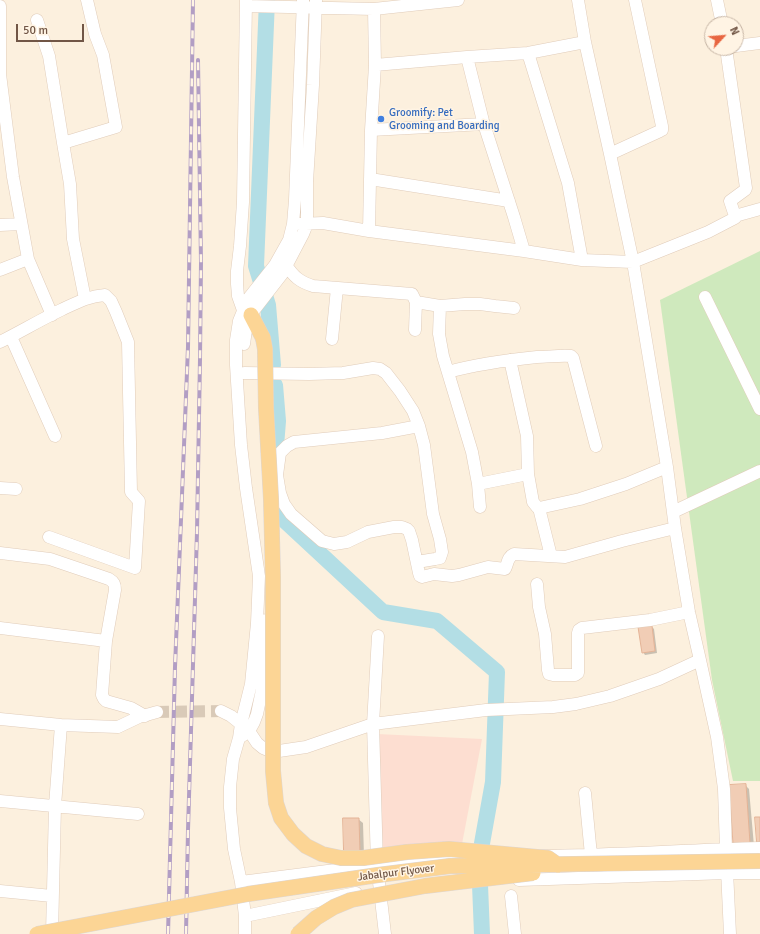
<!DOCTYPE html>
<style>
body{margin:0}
#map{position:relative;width:760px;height:934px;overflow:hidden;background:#fcf0de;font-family:Signika,sans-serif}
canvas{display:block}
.north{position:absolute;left:704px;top:16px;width:40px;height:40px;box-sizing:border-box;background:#fff4e4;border:1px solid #c6b5a5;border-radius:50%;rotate:64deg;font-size:11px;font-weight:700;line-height:16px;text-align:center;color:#715646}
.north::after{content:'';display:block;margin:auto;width:14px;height:18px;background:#e86641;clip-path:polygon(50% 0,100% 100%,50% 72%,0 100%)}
.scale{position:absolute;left:16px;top:24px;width:68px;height:18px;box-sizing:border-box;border:2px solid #715646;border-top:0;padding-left:5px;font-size:12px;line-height:14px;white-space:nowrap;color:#715646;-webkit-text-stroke:3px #fff4e4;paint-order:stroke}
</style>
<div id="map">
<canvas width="760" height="934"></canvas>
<div class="north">N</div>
<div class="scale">50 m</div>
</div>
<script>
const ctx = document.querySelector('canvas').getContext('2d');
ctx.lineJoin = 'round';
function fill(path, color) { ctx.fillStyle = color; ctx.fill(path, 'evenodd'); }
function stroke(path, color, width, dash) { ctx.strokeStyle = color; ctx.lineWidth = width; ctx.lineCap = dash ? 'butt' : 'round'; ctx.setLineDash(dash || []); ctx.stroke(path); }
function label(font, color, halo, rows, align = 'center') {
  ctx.font = font + ' Signika,sans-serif'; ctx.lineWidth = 3; ctx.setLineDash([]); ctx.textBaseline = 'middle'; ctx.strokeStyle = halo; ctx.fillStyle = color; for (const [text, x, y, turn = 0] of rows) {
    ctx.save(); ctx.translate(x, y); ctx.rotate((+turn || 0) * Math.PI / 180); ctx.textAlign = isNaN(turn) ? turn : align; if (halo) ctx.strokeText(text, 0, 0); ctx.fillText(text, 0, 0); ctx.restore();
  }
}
fill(new Path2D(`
 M377,734L482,739L462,844L380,851Z`), '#fdded1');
fill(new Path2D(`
 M760,251V781H733L712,680L660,300Z`), '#cfe9bd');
fill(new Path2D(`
 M652,627L654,629L657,653L645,655L643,652Z
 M745,785L749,789L754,846L738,848Z
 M358,819L363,823L364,856H349Z`), '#0003');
stroke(new Path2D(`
 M267,0L256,266L268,305L273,365
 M275,385L278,421L273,483L285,521L383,612L437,621L497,672L493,782L479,860L482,934`), '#b3dee5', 16);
const building = new Path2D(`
 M652,626L655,651L642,653L638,627Z
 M746,784L750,843L733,844L729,785Z
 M755,817H760V842H757Z
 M343,818H359L360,852H344Z`);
fill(building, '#f1cdb5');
stroke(building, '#e4b396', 1);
stroke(new Path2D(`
 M157,712L221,711`), '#d9cab8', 12, [12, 6]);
const minor = new Path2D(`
 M578,0L585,42L610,154L633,262L667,467L675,528L689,612L700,660L717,737L724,789L726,849L730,934
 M717,0L722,24
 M0,6V74L13,177L28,259L52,315
 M246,6L374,9L458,0
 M37,20L49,56L63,143
 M736,46L760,43
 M528,53L568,183L582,260
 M467,57L483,121L514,217L524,251
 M375,65L467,57L528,53L585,42
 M371,130L484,124
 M610,154L660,131L662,130V126L635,0
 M370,179L509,201
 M735,216L760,209
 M300,224L323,223L369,231L524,251L582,260L633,262L708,232L735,218V216L730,201L745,190L746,188L726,48
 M0,225L21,224
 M369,231L371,130L375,65L374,9
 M286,265C294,277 300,282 313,286L412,294L416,302L440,306L465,304H480L495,306L514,308
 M0,270L28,259
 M705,297L760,409
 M85,299L73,239L70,184L63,143L116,127L103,55L95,34L87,0
 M440,306L439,334L443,356L472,452L478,484L480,507
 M244,313L238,296L237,284V271L240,246L243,202L246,0
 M415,330L416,302
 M11,337L55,436
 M332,339L337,288
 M0,342C20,332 40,320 61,310C76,303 88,296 105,295L111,301L116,312L128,342L131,492L139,501L135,568L49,537
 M244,344L247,323L254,310L282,274L303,234L307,224V182L313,85L316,0
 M510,360L527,436L528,474L533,502L537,507L539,508L580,499L626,484L667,467
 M448,372C477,364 507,360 537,357C548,357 560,355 571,356L573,358L596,446
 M244,373L309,374L343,373L373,368L380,369L386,373L400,391L413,411L419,426L424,445L433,514L440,539L442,552L440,558L435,559L417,562
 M419,426L382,433L294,442L287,446L280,453L277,475L280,493L284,504L291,514L322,541L334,544L347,542L368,532L394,527H402L407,529L409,531L412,540L419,573L420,576L422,577L434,574L452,576L459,575L488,567L505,569C508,564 507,557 514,554L565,557L622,541L675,528
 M478,484L528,474
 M0,488L16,489
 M539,508L551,556
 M673,512L760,471
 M0,553L50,559L109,579C114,582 115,584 115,590L106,641L102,695L104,699L106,701L131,708L145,716
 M537,584L539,607L545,634L548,670L549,674L553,675H575L578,673V633L579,630L582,628L650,620L689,612
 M0,628L106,641
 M378,636L373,724L377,865L385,934
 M221,711L231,716L241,724L249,731L257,743L263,748L270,751H279L306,747L373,724L486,710L553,707L576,704L610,696L659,679L700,660
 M0,719L61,725L118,727L139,717L157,712
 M239,738L249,731L254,722L257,714L262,690L266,620
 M585,793L591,855
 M0,801L138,814
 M541,856C614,855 687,850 760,848
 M519,880L727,873H760
 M241,882L367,866L479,857
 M0,891L52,896
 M511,896L515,934
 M245,916L356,893
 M52,934L55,806L61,725
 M245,934V916L241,882L234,849L230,808V787L233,759L239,738L241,724L251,684L257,623L259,576L246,488L241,445L236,365V340L239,321L248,299L275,265L289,240L293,224L295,200L303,0`);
const major = new Path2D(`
 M251,315L263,338`);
stroke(minor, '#e0ccba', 13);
stroke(major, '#ddd6d3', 16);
stroke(minor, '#fff', 12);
stroke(major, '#fcd595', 15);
const rail = new Path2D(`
 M168,934L175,667L188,347L193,0
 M186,934L188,830L197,532L200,359L201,262L198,60`);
stroke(rail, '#b29ec4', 4);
stroke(rail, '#fff4e4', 2.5, [8]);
const majorBridge = new Path2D(`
 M263,338L265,349L266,408L271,499L273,577V771L276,803L281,818L293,834L306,846L322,854L341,858H363L407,852L449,849L548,858L558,865
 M37,934L248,894L378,875L450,866L760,861
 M298,934L316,918L334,907L351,900L425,886L533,873`);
stroke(majorBridge, '#ddd6d3', 16, []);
stroke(majorBridge, '#fcd595', 15);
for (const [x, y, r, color] of [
 [381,119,4,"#3f7fe0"]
]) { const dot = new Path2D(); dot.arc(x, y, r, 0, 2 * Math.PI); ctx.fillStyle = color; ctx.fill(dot); stroke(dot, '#fff4e4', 1.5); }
label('11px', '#366cbe', '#fff4e4', [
 ["Groomify: Pet",389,113],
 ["Grooming and Boarding",389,126]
], 'left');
label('11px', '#715646', '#fff4e4', [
 ["Jabalpur Flyover",396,873,-7]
]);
</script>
